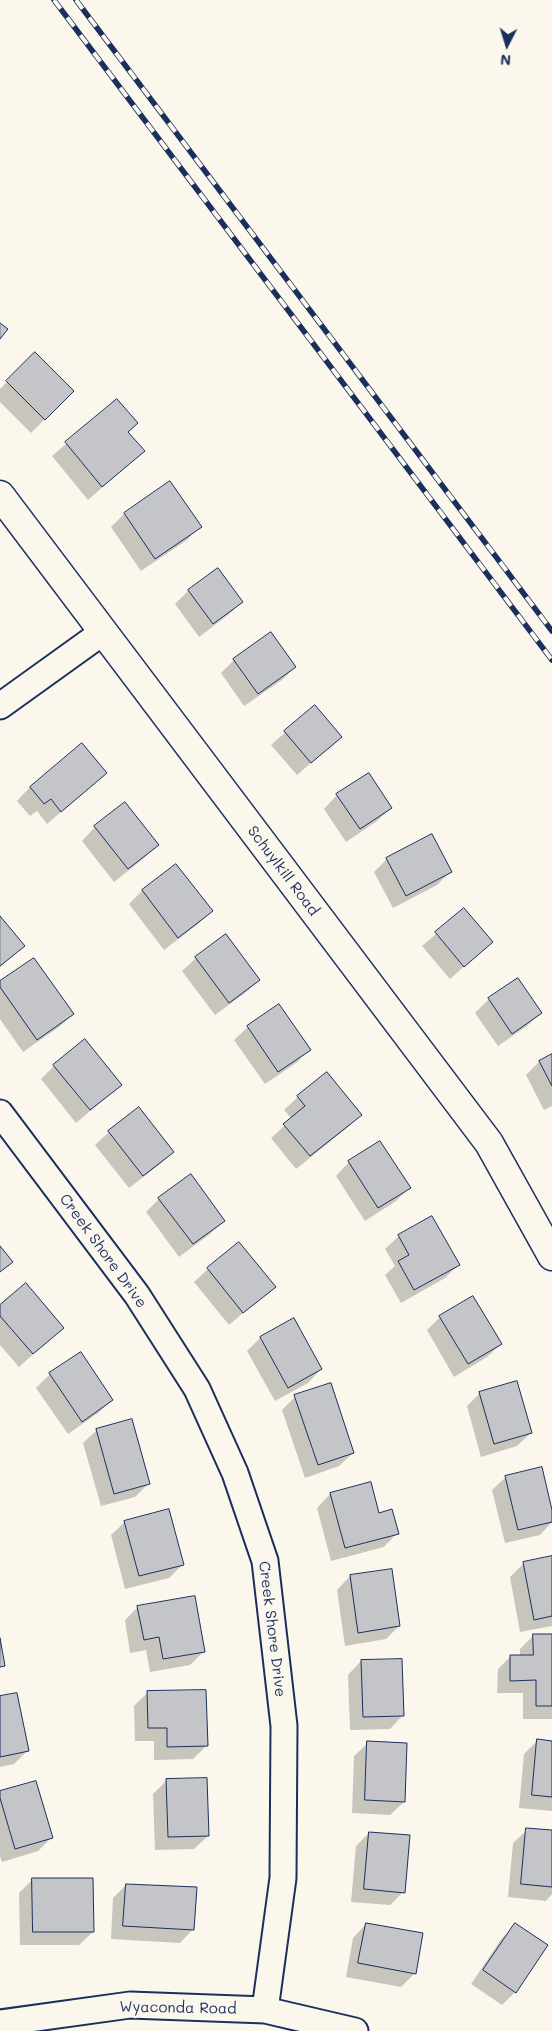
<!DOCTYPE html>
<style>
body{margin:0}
#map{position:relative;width:552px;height:2031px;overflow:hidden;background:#fbf7ec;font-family:Mali,sans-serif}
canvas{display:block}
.north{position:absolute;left:482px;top:20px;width:50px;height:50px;-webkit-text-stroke:4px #fbf7ec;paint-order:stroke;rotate:185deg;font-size:14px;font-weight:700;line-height:20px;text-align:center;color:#1b2f5e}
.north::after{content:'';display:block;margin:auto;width:18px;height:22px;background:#1b2f5e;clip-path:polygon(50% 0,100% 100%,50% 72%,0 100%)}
</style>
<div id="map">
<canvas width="552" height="2031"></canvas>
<div class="north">N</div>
</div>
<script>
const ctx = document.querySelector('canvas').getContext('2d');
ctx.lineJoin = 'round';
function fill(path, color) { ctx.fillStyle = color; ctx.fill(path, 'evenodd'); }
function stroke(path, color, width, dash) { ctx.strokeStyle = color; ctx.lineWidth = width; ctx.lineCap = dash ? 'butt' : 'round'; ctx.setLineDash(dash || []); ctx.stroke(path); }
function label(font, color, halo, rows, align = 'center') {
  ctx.font = font + ' Mali,sans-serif'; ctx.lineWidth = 5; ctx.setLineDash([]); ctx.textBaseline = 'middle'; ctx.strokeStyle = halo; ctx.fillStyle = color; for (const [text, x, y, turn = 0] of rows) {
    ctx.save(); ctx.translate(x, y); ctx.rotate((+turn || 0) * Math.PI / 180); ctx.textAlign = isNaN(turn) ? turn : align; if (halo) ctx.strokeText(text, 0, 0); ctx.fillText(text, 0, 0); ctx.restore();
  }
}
fill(new Path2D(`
 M35,354L73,391L31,433L0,402V389Z
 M117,400L127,433L143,451L88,500L52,456Z
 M170,483L200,526L187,540L141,571L111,527L124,514Z
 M189,590L242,602L228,615L199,637L175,604Z
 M234,660L295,667L282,680L244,706L221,673Z
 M315,706L341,737L297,775L271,745Z
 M106,773L47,824L37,811L30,816L17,801L30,787Z
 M337,795L391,808L377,821L346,842L324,809Z
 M95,827L157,845L144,858L114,882L82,841Z
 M387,859L451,871L437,885L393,908L374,872Z
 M176,866L211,911L198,924L164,950L129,904L142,891Z
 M464,910L492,942L450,979L422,946Z
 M0,918L23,946L0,967Z
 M226,936L259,980L245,993L215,1015L182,971L196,958Z
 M517,979L540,1013L527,1026L498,1046L475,1013L489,999Z
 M0,983L73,1014L59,1027L23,1052L0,1019Z
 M248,1027L309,1050L296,1063L265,1084L234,1040Z
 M552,1055V1106L544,1110L526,1075L539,1062Z
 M54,1066L121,1085L76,1123L41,1079Z
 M298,1097L360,1115L347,1128L296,1169L271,1138L292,1119L284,1110Z
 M109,1132L173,1152L159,1165L129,1188L95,1145Z
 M349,1162L409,1188L396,1201L365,1221L336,1176Z
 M159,1199L223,1221L210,1234L179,1257L146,1212Z
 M399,1236L459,1264L445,1278L401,1303L385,1275L395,1266L385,1249Z
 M208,1269L274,1287L229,1325L194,1282Z
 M0,1306L62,1328L19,1367L0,1345Z
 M440,1317L501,1344L487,1357L454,1377L427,1330Z
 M260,1338L321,1369L308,1383L275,1401L247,1351Z
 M81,1354L112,1400L98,1413L68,1434L36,1388L50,1374Z
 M480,1393L531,1433L517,1446L481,1457L467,1406Z
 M295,1397L353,1453L339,1466L305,1478L282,1410Z
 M97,1430L149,1483L135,1497L101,1506L83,1443Z
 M506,1477L552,1516V1522L540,1535L505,1543L492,1490Z
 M330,1494L378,1514L397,1533L384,1547L331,1561L317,1508Z
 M125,1522L183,1564L169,1578L125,1589L111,1535Z
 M552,1558V1626L520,1632L510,1577L524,1563Z
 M350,1576L399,1626L386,1639L345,1646L337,1590Z
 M138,1607L204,1651L190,1665L150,1672L146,1650L130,1653L125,1620Z
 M533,1636H552V1719H523V1693H497L498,1669L511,1656H520V1649Z
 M361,1661L403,1715L390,1729L350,1730L348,1675Z
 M148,1692L206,1746L193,1759L154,1760V1741H135L134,1706Z
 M0,1697L28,1750L14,1764L0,1767Z
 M537,1741L552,1742V1811L519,1808L524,1754Z
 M368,1743L404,1802L390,1815L352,1813L354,1756Z
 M167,1780L208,1836L194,1849L155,1850L153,1794Z
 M0,1792L51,1838L38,1851L2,1862L0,1856Z
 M527,1830L552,1832V1894L546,1901L508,1897L513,1843Z
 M369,1833L403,1892L390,1905L351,1902L356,1846Z
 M33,1879L93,1932L79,1945H20L19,1893Z
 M126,1885L193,1929L180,1943L111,1939L113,1898Z
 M366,1924L414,1974L401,1987L346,1977L353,1938Z
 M516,1925L515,1992L502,2005L471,1984L502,1938Z`), '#0003');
const building = new Path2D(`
 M0,323L8,329L0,339Z
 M35,352L74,391L45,420L6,381Z
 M117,399L138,423L128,432L145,451L102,487L65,442Z
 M170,481L202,527L155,559L124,513Z
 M218,568L243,602L213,624L188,590Z
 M271,632L296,667L258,694L233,659Z
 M315,705L342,737L311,763L284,731Z
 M82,743L107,773L61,812L51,799L44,804L30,787Z
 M369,773L392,808L360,829L336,794Z
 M125,802L159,845L128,869L94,826Z
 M432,834L452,872L406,896L386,858Z
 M176,864L213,911L178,938L142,890Z
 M464,908L493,942L464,967L435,932Z
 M0,916L25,946L0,966Z
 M226,934L260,980L229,1003L195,957Z
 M34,958L74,1014L37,1040L0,987V981Z
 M518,978L542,1013L512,1034L488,998Z
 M279,1004L311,1050L278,1072L247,1026Z
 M85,1039L122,1085L90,1110L53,1065Z
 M552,1054V1086L539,1061Z
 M327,1072L362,1115L310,1156L283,1124L305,1106L297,1096Z
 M139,1107L174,1152L143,1176L108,1131Z
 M380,1141L411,1188L378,1208L348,1161Z
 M191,1174L225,1221L193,1244L158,1198Z
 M432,1216L460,1265L414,1290L398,1261L409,1255L398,1235Z
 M239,1242L276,1287L243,1313L207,1268Z
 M0,1246L13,1262L0,1272Z
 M26,1283L64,1328L33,1354L0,1316V1305Z
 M473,1296L502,1344L468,1364L439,1316Z
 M294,1318L322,1369L288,1388L260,1337Z
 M81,1352L113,1400L82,1422L49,1373Z
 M517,1381L532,1433L494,1444L479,1392Z
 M331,1383L354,1453L318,1465L294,1395Z
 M132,1419L150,1484L114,1494L96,1429Z
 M542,1467L552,1510V1522L518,1530L505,1476Z
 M371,1482L379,1513L392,1509L399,1534L345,1548L330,1493Z
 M169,1509L184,1565L139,1576L124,1521Z
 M552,1556V1616L534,1620L523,1562Z
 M392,1569L400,1626L358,1633L350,1575Z
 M195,1596L205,1652L163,1659L159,1637L144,1640L137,1606Z
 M533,1634H552V1706H536V1680L510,1681V1655H533Z
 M0,1638L5,1666L0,1667Z
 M402,1659L404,1716L363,1717L361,1660Z
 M206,1690L208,1746L167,1747V1728H148L147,1691Z
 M17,1693L29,1751L0,1757V1696Z
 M537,1739L552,1741V1797L532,1795Z
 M367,1741L407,1743L405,1802L365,1800Z
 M207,1778L209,1836L168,1837L166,1779Z
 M36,1781L53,1838L15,1849L0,1798V1791Z
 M526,1828L552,1830V1887L521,1884Z
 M369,1832L410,1835L405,1893L364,1889Z
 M32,1878H93L94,1932H33Z
 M126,1884L197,1887L194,1930L123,1926Z
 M366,1923L423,1933L416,1974L358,1963Z
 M515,1923L548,1945L516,1993L483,1970Z`);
fill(building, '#c3c5c9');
stroke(building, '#1b2f5e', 1);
const street = new Path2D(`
 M0,706L103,632
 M0,1113L137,1295L197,1389L235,1473L265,1561L284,1726L283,1878L265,2010
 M0,2023L130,2005L265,2010L355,2031`);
const secondary = new Path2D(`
 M0,495L489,1143L552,1256`);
stroke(street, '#1b2f5e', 29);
stroke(secondary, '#1b2f5e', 31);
stroke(street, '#fbf7ec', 25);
stroke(secondary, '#fbf7ec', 28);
const rail = new Path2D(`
 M54,0L552,660
 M76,0L552,631`);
stroke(rail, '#1b2f5e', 5.5);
stroke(rail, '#fbf7ec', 4, [11]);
label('15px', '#1b2f5e', '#fbf7ec', [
 ["Schuylkill Road",283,871,53],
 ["Creek Shore Drive",103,1251,54],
 ["Creek Shore Drive",272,1629,83],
 ["Wyaconda Road",178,2008,1]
]);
</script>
